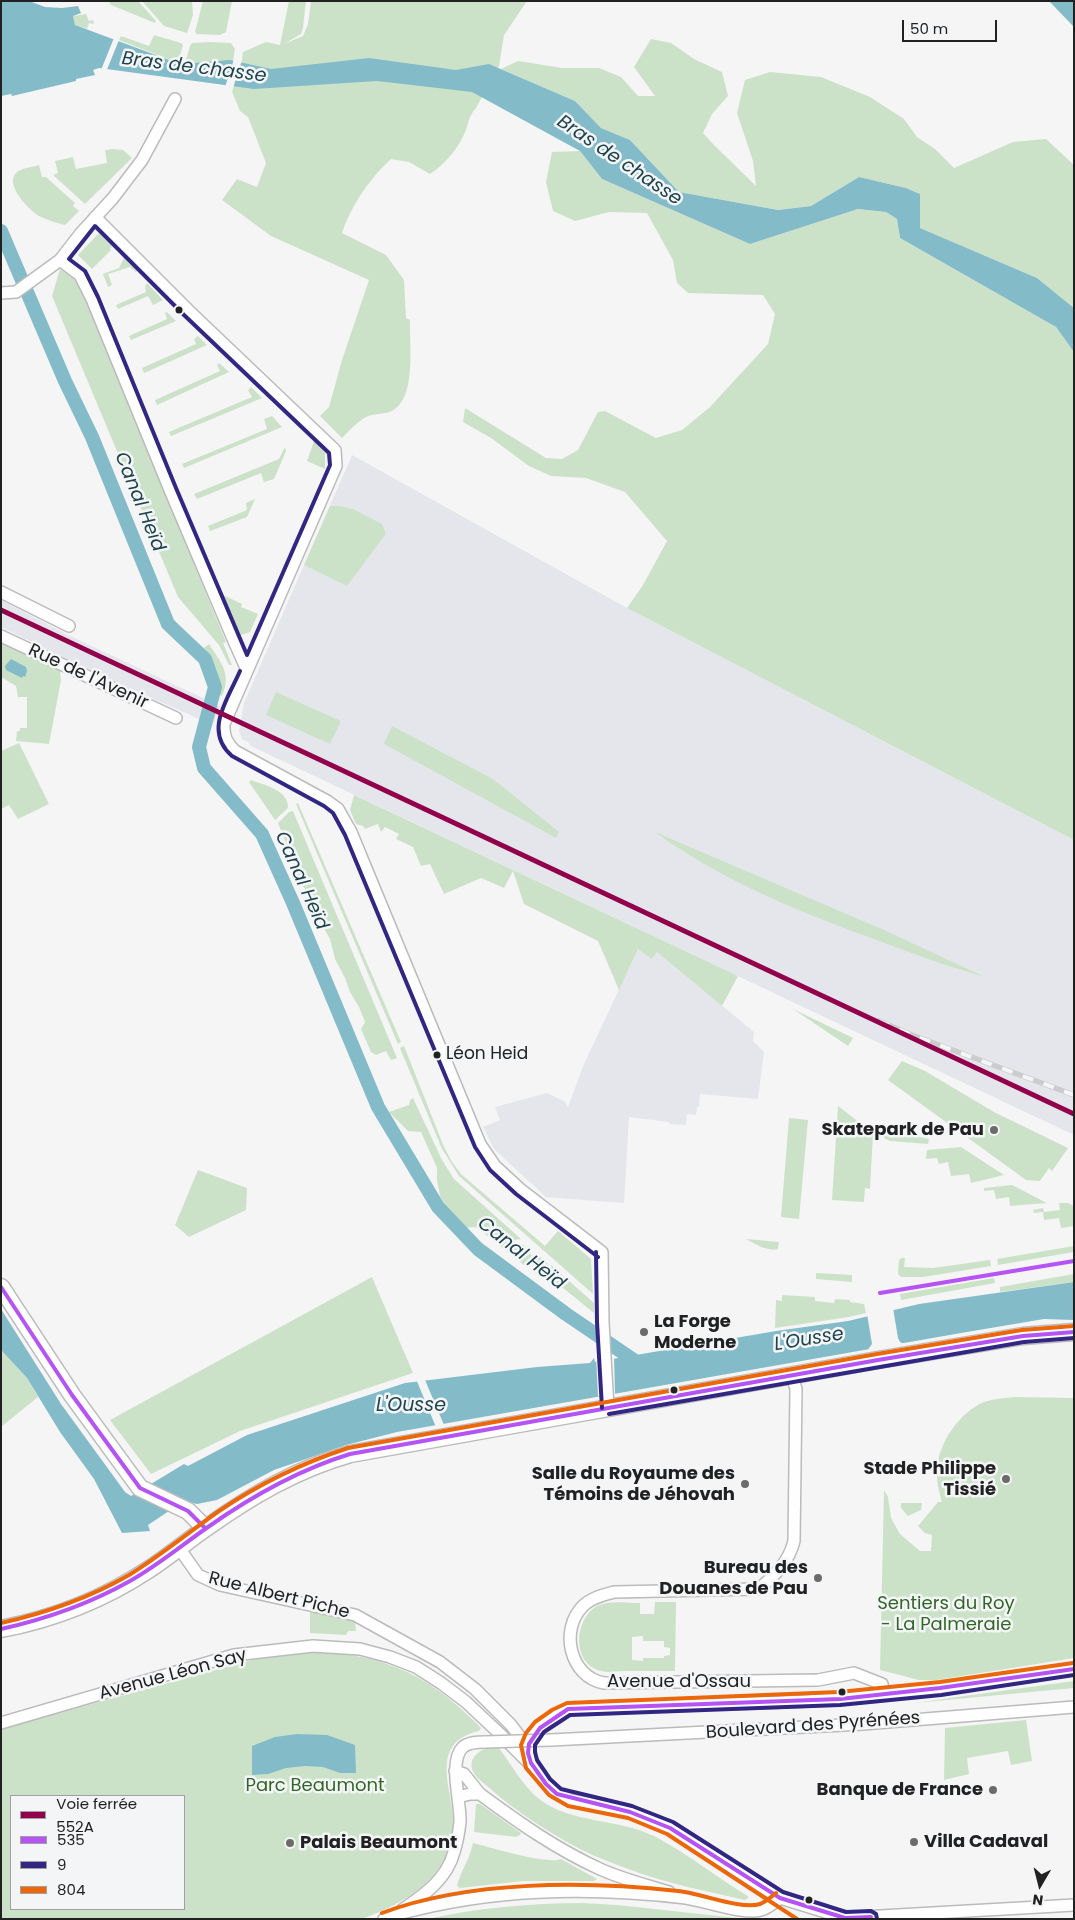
<!DOCTYPE html>
<meta charset="utf-8">
<style>
body{margin:0}
#map{position:relative;width:1075px;height:1920px;overflow:hidden;background:#f5f5f6;font-family:Poppins,sans-serif}
canvas{display:block}
.frame{position:absolute;inset:0;border:2px solid #212122;pointer-events:none}
.legend{position:absolute;left:10px;top:1795px;width:175px;height:115px;box-sizing:border-box;background:#f4f5f7;border:1px solid #a0a0a2;margin:0;padding:6px 9px;list-style:none;font-size:15px;color:#212122}
.legend li{display:flex;align-items:center;gap:10px;height:25px}
.legend b{width:25px;border:1px solid #a0a0a2}
.north{position:absolute;left:1015px;top:1860px;width:50px;height:50px;-webkit-text-stroke:4px #f4f5f7;paint-order:stroke;rotate:188deg;font-size:14px;font-weight:700;line-height:20px;text-align:center;color:#212122}
.north::after{content:'';display:block;margin:auto;width:18px;height:22px;background:#212122;clip-path:polygon(50% 0,100% 100%,50% 72%,0 100%)}
.scale{position:absolute;left:902px;top:20px;width:95px;height:22px;box-sizing:border-box;border:2px solid #212122;border-top:0;padding-left:6px;font-size:15px;line-height:18px;white-space:nowrap;color:#212122;-webkit-text-stroke:4px #f4f5f7;paint-order:stroke}
</style>
<div id="map">
<canvas width="1075" height="1920"></canvas>
<div class="frame"></div>
<ul class="legend">
<li><b style="height:6px;background:#92004c"></b>Voie ferrée 552A</li>
<li><b style="height:6px;background:#b553f5"></b>535</li>
<li><b style="height:6px;background:#312783"></b>9</li>
<li><b style="height:6px;background:#ec660a"></b>804</li>
</ul>
<div class="north">N</div>
<div class="scale">50 m</div>
</div>
<script>
const ctx = document.querySelector('canvas').getContext('2d');
ctx.lineJoin = 'round';
function fill(path, color) { ctx.fillStyle = color; ctx.fill(path, 'evenodd'); }
function stroke(path, color, width, dash) { ctx.strokeStyle = color; ctx.lineWidth = width; ctx.lineCap = dash ? 'butt' : 'round'; ctx.setLineDash(dash || []); ctx.stroke(path); }
function label(font, color, halo, rows, align = 'center') {
  ctx.font = font + ' Poppins,sans-serif'; ctx.lineWidth = 5; ctx.setLineDash([]); ctx.textBaseline = 'middle'; ctx.strokeStyle = halo; ctx.fillStyle = color; for (const [text, x, y, turn = 0] of rows) {
    ctx.save(); ctx.translate(x, y); ctx.rotate((+turn || 0) * Math.PI / 180); ctx.textAlign = isNaN(turn) ? turn : align; if (halo) ctx.strokeText(text, 0, 0); ctx.fillText(text, 0, 0); ctx.restore();
  }
}
fill(new Path2D(`
 M352,455L627,608L1074,840V1135L251,746L248,742L242,739L239,731L244,703Z
 M1,600L66,634L220,706L213,725L99,675L1,627Z
 M638,949L657,952L754,1032L753,1041L764,1052L758,1099L700,1094L699,1107H697L696,1115L687,1114L686,1125L669,1124V1122L629,1117L624,1203L546,1197L494,1149L483,1127L500,1120L495,1107L547,1093L564,1101L568,1107L584,1064Z`), '#e4e6ec');
fill(new Path2D(`
 M108,1H138L156,21L155,23L111,5Z
 M142,1H192L193,15L187,33L164,26Z
 M203,1H232L226,32L220,35L197,34L195,32Z
 M289,1H306L303,28L301,34L284,44L303,36L308,24L311,1H527L504,35L499,66L476,108C469,115 469,123 465,132C459,148 444,165 430,174L409,162L391,159C370,178 351,206 342,233L386,255L404,280L406,318L410,320C409,344 417,398 392,411C384,415 373,413 366,417C357,422 349,431 342,438L320,416L329,407L342,360L369,280L271,236L222,200L237,179L257,187L266,163L248,117L240,111L232,92L242,60L243,52L266,42L280,45Z
 M86,14L89,21L93,20L94,24L89,23L87,29L75,25L73,16Z
 M154,35L181,43L183,45L178,63L119,40L121,36L149,46Z
 M651,39L671,43L694,59L722,72L728,96L712,114L703,133L714,145L756,186L753,161L737,113L745,80L770,72L821,77L870,97L904,119L917,137L935,149L954,168L1013,142L1046,139L1074,165V308L1037,278L920,228V194L906,188L859,177L811,206L778,210L679,192L630,140L601,128L575,101L501,69L518,61L562,68H599L621,77L638,96H655L634,67Z
 M210,42L231,43L235,49L233,61L185,63L190,46L192,43Z
 M113,149L123,150L132,158L85,204L53,175L58,173L55,161L73,157L76,169L107,163L105,150Z
 M580,151L602,179L750,244L858,209L886,212L897,219L900,238L1056,327L1074,352V840L627,608L643,585L667,541L625,492L586,478L551,476L529,466L491,438L463,422L465,408L546,458L562,459L578,450L598,412L605,411L656,438L682,430L710,407L768,344L775,314L763,295L688,293L677,283L673,260L647,213L609,212L575,221L553,211L546,182L552,152Z
 M39,165L42,177H46L75,203L73,206L79,211L65,225C56,223 47,220 39,216C29,210 3,184 17,172C22,168 33,167 39,165Z
 M99,233L112,246L110,249L111,250L92,269L78,255Z
 M124,258L137,271L136,272L130,267L108,274L112,285L108,287L103,274L119,268Z
 M60,269L70,273L79,283L226,642L223,643L232,665H229L219,645L178,597L52,296Z
 M152,278L306,427L301,429L149,281Z
 M147,283L163,300L153,305L148,296L118,309L116,305L146,292L145,286Z
 M167,312L176,321L131,340L129,336L167,319L165,313Z
 M198,336L207,345L144,373L142,368L196,344L194,339Z
 M219,363L229,372L157,405L155,400L220,371L217,365Z
 M251,387L262,398L171,436L169,432L252,397L248,390Z
 M272,416L282,427L184,468L182,464L267,429L264,419Z
 M314,441L325,453V469L307,461Z
 M285,447L286,451L274,479L264,482L261,473L197,499L194,494L279,459Z
 M255,499L247,517L210,531L208,526L247,510L246,503Z
 M330,506H339L353,509L382,524L385,531V535L347,586L304,565Z
 M225,596L242,604L241,607L258,614L250,632L238,636L222,597Z
 M2,643L60,670L61,680L49,744L16,741L17,731H20V728H27V697H18L16,686L1,677Z
 M209,644C221,663 232,673 222,696L215,693C219,681 209,660 200,651Z
 M276,692L341,721L330,744L266,715Z
 M392,726L493,779L559,832L556,838L384,744Z
 M19,743L49,804L18,819L9,805L1,809V751Z
 M251,780C264,785 289,790 288,808L275,820L249,782Z
 M354,795L738,976L722,1006L657,952L652,959L638,949L619,990L598,941L524,904L513,871L504,888L481,878L444,894L430,864L421,866L413,847L396,839L399,834L385,827L381,832L378,824L365,829L363,826L356,824L350,810Z
 M298,803L401,1042L398,1044L296,804Z
 M293,811L397,1058L391,1060L386,1051L376,1055L371,1052L361,1029L365,1022L359,1007L350,992L345,978L335,959L330,939L318,918L316,909L299,879L298,873L278,823L289,812Z
 M655,832L884,930L985,977C943,965 903,950 863,935C790,908 718,878 655,832Z
 M793,1009L853,1038L848,1046Z
 M404,1046L444,1147L452,1162L461,1174L545,1246L558,1231L591,1259L593,1294L459,1176L442,1149L400,1048Z
 M902,1061L925,1071L994,1112L1068,1148L1052,1171L1049,1168L1040,1181L1026,1180L888,1080Z
 M413,1098L442,1160L454,1179L521,1239L514,1240L519,1245H524L532,1256L524,1265L476,1227L463,1228L448,1211L440,1196L437,1180V1168L421,1132L408,1131L389,1112L409,1105L410,1100Z
 M838,1106L873,1133L870,1189L865,1188L864,1202L832,1200Z
 M789,1118L808,1120L799,1219L781,1217Z
 M884,1129L929,1139L928,1144L890,1141L884,1138Z
 M961,1147L1004,1175L971,1183L969,1174L951,1176L948,1162L939,1164L937,1158L926,1159L927,1150Z
 M198,1170L247,1188L246,1210L189,1237L175,1225Z
 M1012,1185L1047,1203L1010,1206L1009,1197L996,1199L994,1190L984,1191V1188Z
 M1059,1203H1068L1074,1206V1226L1061,1228L1059,1218L1044,1220L1043,1212L1034,1213L1033,1210L1043,1208L1044,1212L1060,1210Z
 M746,1239L779,1242L778,1249C768,1252 755,1244 746,1239Z
 M1074,1246V1252L998,1265L997,1259Z
 M537,1254L548,1264L547,1277L555,1288L533,1271L541,1264L534,1257Z
 M902,1258H905L904,1267L933,1268L990,1260L991,1266L923,1277H901L898,1274L899,1260Z
 M551,1265L594,1303V1313L552,1279Z
 M816,1273L852,1275V1282L816,1279Z
 M1074,1274V1282L1000,1292V1287Z
 M372,1277L413,1373L240,1431L151,1474L110,1420Z
 M994,1278L995,1283L901,1300L900,1294Z
 M782,1295L815,1297V1301L834,1303L835,1299L850,1300V1302L864,1304L866,1313L849,1317L775,1328L776,1300L782,1301Z
 M1,1350L27,1378L38,1397L1,1427Z
 M1015,1397L1074,1398V1658L937,1680H919L880,1670L884,1490L888,1497L891,1518L900,1534L920,1551H931L932,1535L925,1533L918,1526L938,1502H942C939,1492 936,1480 937,1468C939,1442 960,1412 984,1402C993,1399 1005,1398 1015,1397Z
 M901,1503H922L921,1510L908,1516L901,1508Z
 M655,1602H676L675,1671C658,1671 641,1671 625,1671C617,1671 609,1673 601,1671C571,1664 574,1619 597,1606C609,1600 627,1603 640,1603V1614H654ZM643,1636V1641H664V1647L670,1648V1655L664,1656V1658H643V1661L632,1660V1637Z
 M310,1611L330,1614L355,1621L356,1631H348L346,1635L310,1633Z
 M315,1651C371,1654 417,1669 459,1707C466,1714 474,1720 481,1728L479,1731C422,1744 459,1799 453,1835C446,1880 400,1906 361,1919H1V1729L248,1661L265,1657ZM11,1796H184V1909H11Z
 M1074,1681V1688L914,1703Z
 M1026,1720L1032,1761L1011,1765L1008,1751L967,1758L969,1774L944,1780L945,1728Z
 M487,1748H499C511,1764 523,1786 539,1799C572,1824 617,1818 654,1836C687,1853 716,1877 748,1896V1898L745,1900C707,1891 668,1884 631,1870C615,1864 598,1858 582,1850C549,1833 515,1811 487,1786C483,1782 477,1779 474,1773C467,1761 476,1752 487,1748Z
 M476,1804H480L521,1833L520,1835L516,1837L474,1832Z
 M473,1843C490,1847 547,1865 561,1859L597,1879L594,1881H523L460,1888L457,1886C460,1872 470,1859 473,1843Z
 M582,1903L617,1905L747,1919H427C478,1908 530,1903 582,1903Z`), '#cce2c8');
fill(new Path2D(`
 M1,1H29L45,7L62,8L78,6L81,13L73,16L75,25L180,64L230,60L271,69L369,58L456,70L489,64L575,101L601,128L630,140L679,192L778,210L811,206L859,177L906,188L920,194V228L1037,278L1074,308V352L1056,327L900,238L897,219L886,212L858,209L750,244L602,179L580,151L472,92L377,81L254,89L99,68L93,70L95,75L76,79V81L12,96L11,94L1,96Z
 M1049,1H1074V27Z
 M11,659L26,667L27,671L25,677L23,676L22,678L6,670L5,666Z
 M1074,1282V1320L1044,1319L961,1333L397,1432L346,1445L274,1470L217,1500L197,1504L184,1501L148,1525L150,1531L122,1533L94,1479L60,1432L27,1378L1,1350V1309L61,1404L125,1492L131,1496L184,1464L188,1466L247,1435L405,1383L537,1367L590,1363L594,1358L595,1362L776,1331L848,1321L919,1304Z
 M297,1734L327,1735L355,1745L356,1773H340L323,1767L305,1766L286,1768L268,1774L252,1775V1746L275,1737Z`), '#84bbc9');
fill(new Path2D(`
 M114,38L119,40L106,72L104,71L101,70Z
 M234,59L242,60L233,88L225,87Z
 M893,1308L898,1338L900,1342L906,1345L867,1351L872,1344L867,1314Z
 M596,1356L597,1359L614,1356L615,1394L598,1396Z
 M425,1378V1380L444,1425L436,1427L416,1379Z`), '#f5f5f6');
stroke(new Path2D(`
 M1,231L65,381L92,437L168,624L205,659L215,687L199,747L204,768L262,834L293,903L378,1107L438,1207L478,1249L566,1314L644,1367`), '#84bbc9', 14);
const minor = new Path2D(`
 M95,217L188,310L335,450L336,466L224,724C223,736 227,743 235,751L327,801L338,809L351,832L480,1144L495,1166L520,1189L602,1252L603,1322L608,1408
 M60,260L80,275L92,299L170,490L234,641L247,670
 M1,293L16,292L60,260L81,233L113,198L142,160L175,99
 M1,592L69,626
 M1,636L176,718
 M792,1376L796,1389L794,1541C789,1562 775,1575 759,1589L614,1592C603,1595 591,1598 583,1606C559,1630 570,1677 604,1683L818,1680L854,1673L882,1684L884,1695
 M179,1548L198,1575L220,1585L355,1615L440,1662L475,1689L511,1725L527,1746
 M1,1723L234,1655L313,1646L360,1649L390,1657L416,1667L441,1683L466,1702L500,1734L531,1765L555,1793L570,1800L630,1812L670,1828L780,1898L845,1918L1074,1905
 M551,1740L863,1724L1074,1707
 M531,1765C530,1759 527,1751 528,1745C530,1728 554,1716 568,1709C647,1703 727,1705 806,1701C896,1695 985,1684 1074,1669
 M455,1771L464,1774L480,1794
 M458,1797L470,1794H480C518,1822 556,1849 600,1869C622,1879 646,1885 669,1892
 M402,1910C424,1895 447,1879 454,1852C457,1843 459,1831 460,1822C461,1803 448,1761 463,1747C469,1742 478,1742 485,1742
 M384,1919C399,1913 415,1910 432,1906C514,1888 602,1888 686,1898C705,1901 744,1915 761,1910C768,1908 774,1903 780,1898`);
const secondary = new Path2D(`
 M1,1287L72,1395L140,1488L188,1511L205,1528
 M1,1629C53,1619 104,1599 148,1570C168,1557 186,1542 206,1528C251,1496 297,1469 350,1454L878,1360L1023,1336L1074,1332`);
stroke(minor, '#bbbbbc', 14);
stroke(secondary, '#bbbbbc', 19);
stroke(minor, '#fefefe', 11);
stroke(secondary, '#fefefe', 16);
const rail = new Path2D(`
 M879,1021L912,1035L1074,1095`);
stroke(rail, '#ccc', 5.5);
stroke(rail, '#f4f5f7', 4, [11]);
const minorBridge = new Path2D(`
 M485,1742L551,1740`);
stroke(minorBridge, '#bbbbbc', 14, []);
stroke(minorBridge, '#fefefe', 11);
stroke(new Path2D(`
 M1,1287L72,1395L140,1488L188,1511L205,1528
 M880,1293L1074,1261
 M1,1629C46,1619 89,1604 130,1581C157,1566 182,1545 208,1527C252,1496 298,1470 350,1454L878,1360L1023,1336L1074,1332
 M871,1917L845,1918L780,1898L670,1828L630,1812L557,1794L546,1784L531,1763L528,1753L529,1744L540,1728L568,1709L840,1699L940,1688L1074,1669`), '#b553f5', 4);
stroke(new Path2D(`
 M95,226L184,315L329,453L330,465L247,655L176,488L98,297L85,271L69,259Z
 M240,671C228,699 203,731 232,756L324,806L333,813L345,835L475,1147L490,1170L516,1194L598,1257
 M596,1252L597,1322L602,1408
 M609,1414L1024,1342L1074,1338
 M877,1919L876,1914L871,1911L846,1912L783,1892L673,1822L632,1806L561,1789L550,1779L537,1760L535,1752V1745L544,1732L570,1715L840,1705L941,1695L1074,1675`), '#312783', 4);
stroke(new Path2D(`
 M1,1623C46,1613 89,1598 129,1575C160,1556 189,1532 219,1511C259,1484 302,1463 348,1448L877,1354L1022,1330L1074,1326
 M382,1913C470,1880 586,1881 678,1891C701,1893 740,1910 760,1904C766,1902 771,1897 776,1893
 M797,1919L667,1834L628,1818L568,1806L549,1795L526,1768L521,1745L526,1733L535,1722L552,1710L567,1703L839,1692L940,1682L1073,1663`), '#ec660a', 4);
stroke(new Path2D(`
 M1,610L1074,1114`), '#92004c', 5);
for (const [x, y, r, color] of [
 [179,310,4.5,"#212122"],
 [437,1055,4.5,"#212122"],
 [994,1130,5,"#6b6b6c"],
 [644,1332,5,"#6b6b6c"],
 [674,1390,4.5,"#212122"],
 [1006,1479,5,"#6b6b6c"],
 [745,1484,5,"#6b6b6c"],
 [818,1578,5,"#6b6b6c"],
 [842,1692,4.5,"#212122"],
 [993,1790,5,"#6b6b6c"],
 [914,1842,5,"#6b6b6c"],
 [290,1843,5,"#6b6b6c"],
 [809,1900,4.5,"#212122"]
]) { const dot = new Path2D(); dot.arc(x, y, r, 0, 2 * Math.PI); ctx.fillStyle = color; ctx.fill(dot); stroke(dot, '#f4f5f7', 2); }
label('17px', '#212122', '#f4f5f7', [
 ["Léon Heid",446,1055]
], 'left');
label('18px', '#212122', '#f4f5f7', [
 ["Rue de l'Avenir",88,677,25],
 ["Rue Albert Piche",279,1596,14],
 ["Avenue Léon Say",173,1675,-15],
 ["Avenue d'Ossau",679,1682],
 ["Boulevard des Pyrénées",813,1726,-4]
]);
label('bold 18px', '#212122', '#f4f5f7', [
 ["Skatepark de Pau",984,1130],
 ["La Forge",654,1322,"left"],
 ["Moderne",654,1343,"left"],
 ["Stade Philippe",996,1469],
 ["Tissié",996,1490],
 ["Salle du Royaume des",735,1474],
 ["Témoins de Jéhovah",735,1495],
 ["Bureau des",808,1568],
 ["Douanes de Pau",808,1589],
 ["Banque de France",983,1790],
 ["Villa Cadaval",924,1842,"left"],
 ["Palais Beaumont",300,1843,"left"]
], 'right');
label('18px', '#316626', '#f4f5f7', [
 ["Sentiers du Roy",946,1604],
 ["- La Palmeraie",946,1625],
 ["Parc Beaumont",315,1786]
]);
label('italic 19px', '#1e434c', '#f4f5f7', [
 ["Bras de chasse",194,68,7],
 ["Bras de chasse",619,161,34],
 ["Canal Heïd",139,502,68],
 ["Canal Heïd",301,881,66],
 ["Canal Heïd",521,1254,38],
 ["L'Ousse",809,1340,-9],
 ["L'Ousse",411,1406]
]);
</script>
